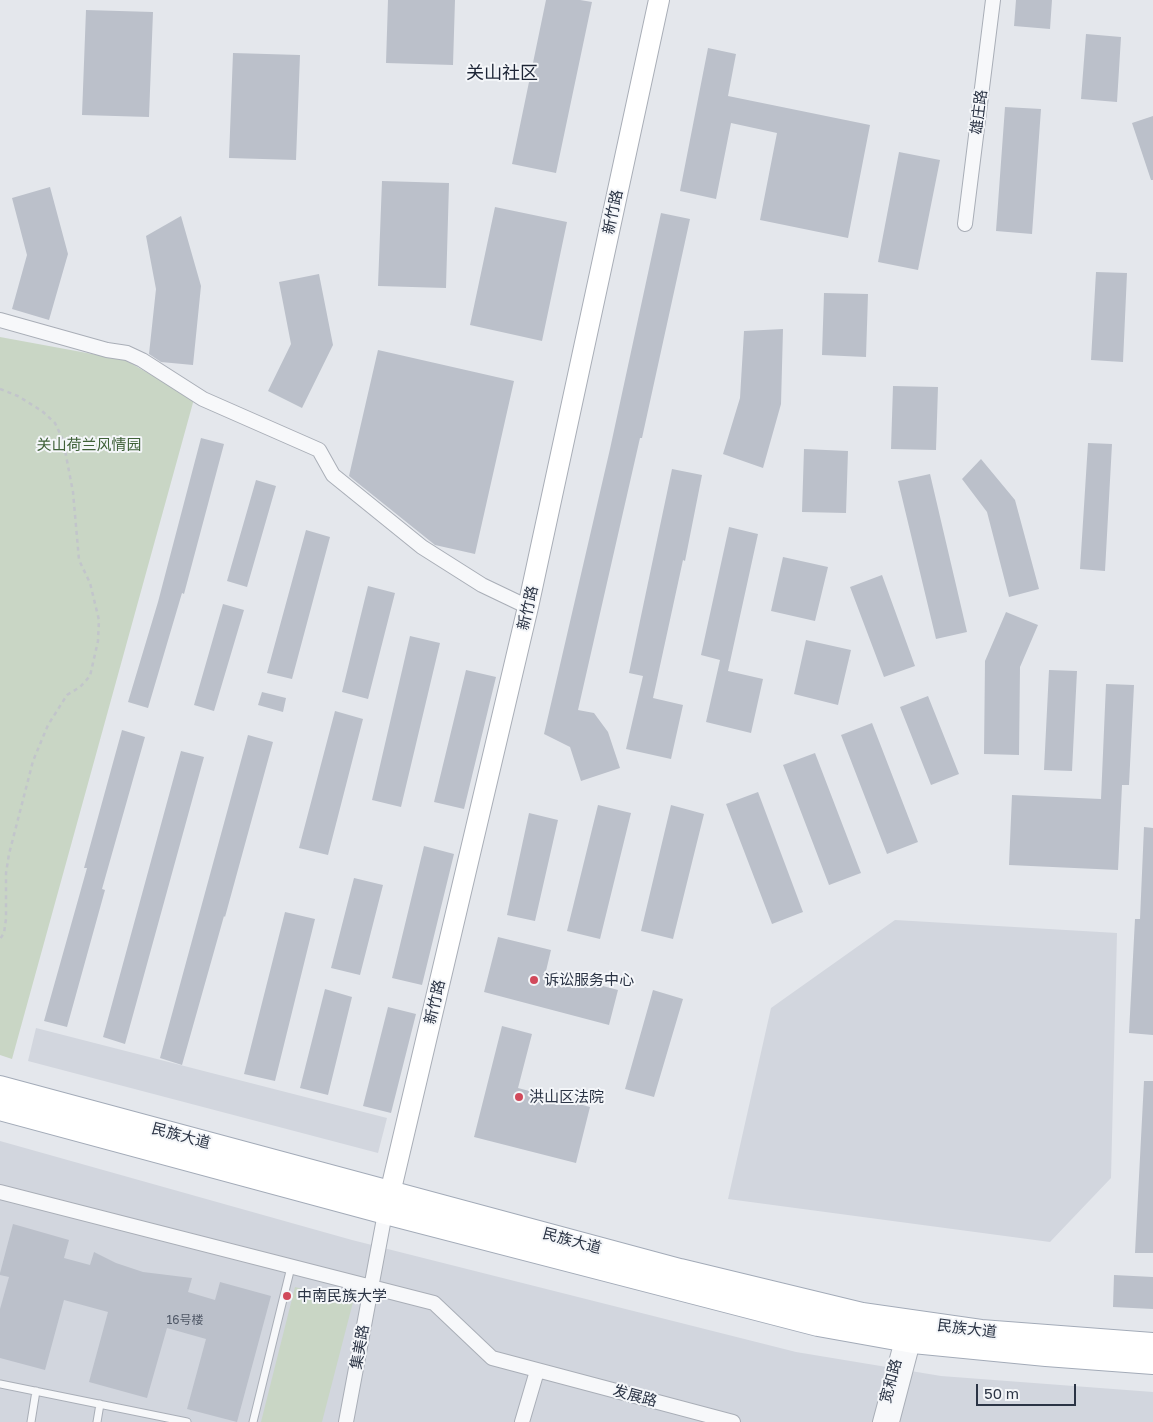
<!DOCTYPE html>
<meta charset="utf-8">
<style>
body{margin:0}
#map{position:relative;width:1153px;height:1422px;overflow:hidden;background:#e4e7ec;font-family:"Golos Text",sans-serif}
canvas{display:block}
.scale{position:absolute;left:976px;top:1384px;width:100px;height:22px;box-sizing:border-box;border:2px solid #2b3445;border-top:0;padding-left:6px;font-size:15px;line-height:18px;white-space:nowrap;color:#2b3445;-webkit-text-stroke:4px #f4f6f9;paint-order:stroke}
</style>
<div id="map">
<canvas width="1153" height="1422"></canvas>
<div class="scale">50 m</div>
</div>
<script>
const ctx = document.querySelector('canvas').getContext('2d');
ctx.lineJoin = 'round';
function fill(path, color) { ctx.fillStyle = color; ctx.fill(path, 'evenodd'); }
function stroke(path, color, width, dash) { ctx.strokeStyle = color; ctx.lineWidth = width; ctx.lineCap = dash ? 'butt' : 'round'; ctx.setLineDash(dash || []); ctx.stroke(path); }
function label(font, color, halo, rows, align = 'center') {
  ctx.font = font + ' "Golos Text","Noto Sans SC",sans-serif'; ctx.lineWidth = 4; ctx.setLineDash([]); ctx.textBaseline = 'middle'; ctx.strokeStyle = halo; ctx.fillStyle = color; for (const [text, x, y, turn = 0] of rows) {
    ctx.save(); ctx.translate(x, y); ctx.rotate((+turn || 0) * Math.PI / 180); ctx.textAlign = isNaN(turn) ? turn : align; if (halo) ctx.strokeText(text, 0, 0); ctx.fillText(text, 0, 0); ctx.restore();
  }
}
fill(new Path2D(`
 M895,920L1117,933L1111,1178L1050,1242L728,1199L771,1008Z
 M36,1028L387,1118L378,1153L28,1061Z
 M0,1141L352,1240L796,1352L941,1376L1153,1392V1422H0Z`), '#d2d6de');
fill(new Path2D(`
 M0,337L125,360L194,399L12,1059L0,1055Z
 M295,1287L353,1302L322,1422H261Z`), '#c9d6c5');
fill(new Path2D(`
 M388,0H455L453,65L386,63Z
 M546,0H580L592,2L556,173L512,164Z
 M1016,0H1052L1050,29L1014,26Z
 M86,10L153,12L149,117L82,115Z
 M1086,34L1121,37L1117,102L1081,99Z
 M708,48L736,54L728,96L870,125L848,238L760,220L777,133L731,123L716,199L680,191Z
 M233,53L300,55L296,160L229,158Z
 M1005,107L1041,109L1032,234L996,231Z
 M1153,116V180H1151L1132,123Z
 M899,152L940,160L918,270L878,262Z
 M382,181L449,183L446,288L378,286Z
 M50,187L68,254L49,320L12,309L27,255L12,198Z
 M495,207L567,222L542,341L470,325Z
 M661,213L690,219L642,438H640L578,710L594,713L608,732L620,768L581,781L570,747L544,734L610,449Z
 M181,216L201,286L193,365L161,362L149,354L156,289L146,236Z
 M1096,272L1127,273L1123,362L1091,360Z
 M319,274L333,345L302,408L268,391L291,344L279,282Z
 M824,293L868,294L866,357L822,355Z
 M783,329L781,404L763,468L723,454L740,398L744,331Z
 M378,350L514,381L475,554L435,545L349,476Z
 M893,386L938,387L936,450L891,449Z
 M201,438L224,444L184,594L182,593L148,708L128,702L158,602Z
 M1088,443L1112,444L1105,571L1080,569Z
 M804,449L848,451L846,513L802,512Z
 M981,459L1015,500L1039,589L1009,597L987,512L962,479Z
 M672,469L702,475L685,561L683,560L653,698L683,705L671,759L626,749L643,676L629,673Z
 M930,474L967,632L936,639L898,481Z
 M256,480L276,486L247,587L227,581Z
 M729,527L758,534L728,671L763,679L751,733L706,722L720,660L701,655Z
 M306,530L330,537L292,679L267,673Z
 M783,557L828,567L815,621L771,611Z
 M882,575L915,666L884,677L850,587Z
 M368,586L395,593L368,699L342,692Z
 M223,604L244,610L214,711L194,705Z
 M1006,612L1038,625L1020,667L1019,755L984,754L985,661Z
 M410,636L440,643L401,807L372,800Z
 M806,640L851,650L838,705L794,694Z
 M466,670L496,677L464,809L434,802Z
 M1049,670L1077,671L1072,771L1044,770Z
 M1106,684L1134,685L1129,785H1122L1118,870L1009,865L1012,795L1101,799Z
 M262,692L286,698L283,712L258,705Z
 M928,696L959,774L931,785L900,707Z
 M335,711L363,719L328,855L299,848Z
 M872,723L918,842L887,854L841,735Z
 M122,730L145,737L102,889L105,890L67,1027L44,1021L87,868H84Z
 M248,735L273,742L225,917L224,916L182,1065L160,1058Z
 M181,751L204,757L125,1044L103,1037Z
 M815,753L861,873L829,885L783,765Z
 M758,792L803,912L772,924L726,804Z
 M598,805L631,813L600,939L567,931Z
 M671,805L704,814L673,939L641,931Z
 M529,813L558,820L535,921L507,915Z
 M1144,827L1153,828V1035L1129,1033L1135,919H1140Z
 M424,846L454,854L422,985L392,978Z
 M354,878L383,885L360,975L331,968Z
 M285,912L315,919L275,1081L244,1074Z
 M498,937L551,950L546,971L618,990L609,1025L484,992Z
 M325,989L352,997L328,1095L300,1088Z
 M653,990L683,999L654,1097L625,1089Z
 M388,1007L416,1014L391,1113L363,1106Z
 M502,1026L532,1034L518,1088L590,1107L576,1163L474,1137Z
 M1144,1081H1153V1253H1135Z
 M13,1224L69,1240L64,1258L90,1265L94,1252L116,1263L143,1272L192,1278L188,1292L215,1300L220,1282L271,1296L237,1422L187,1409L206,1339L167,1328L147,1398L89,1382L108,1312L64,1300L45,1370L0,1358V1309L9,1277L0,1275V1273Z
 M1114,1275L1153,1277V1309L1113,1307Z`), '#bbc0ca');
const service = new Path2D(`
 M0,1384L187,1422
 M31,1422L36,1391
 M97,1422L100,1404
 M253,1422L291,1267`);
const minor = new Path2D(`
 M965,224L993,0
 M0,320L107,350L127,353L142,360L203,399L319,450L333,475L422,547L482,585L528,607
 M0,1192L434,1303L492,1358L733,1422
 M346,1422L385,1213
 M522,1422L537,1371
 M880,1422L902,1340
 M892,1422L913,1342`);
const secondary = new Path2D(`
 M387,1206L528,607L659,0`);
const primary = new Path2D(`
 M0,1087L680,1270L862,1314L981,1331L1153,1344
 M0,1109L385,1213L818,1325L913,1342L1046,1355L1153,1363`);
stroke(service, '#a9aeb7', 9);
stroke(minor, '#a9aeb7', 16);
stroke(secondary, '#a9aeb7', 22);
stroke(primary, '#a3abb8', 24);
stroke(new Path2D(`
 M0,389L18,396L42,411L55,423L63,440L73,492L79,560L90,583L99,620L98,641L90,676L80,687L67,695L48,725L33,761L9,854L6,873V919L4,933L0,939`), '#c2c5cb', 2.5, [4, 4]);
stroke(service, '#f7f8fa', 7);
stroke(minor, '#f7f8fa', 14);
stroke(secondary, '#fff', 20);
stroke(primary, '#fff', 22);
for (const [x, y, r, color] of [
 [534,980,5,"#d1495b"],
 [519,1097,5,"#d1495b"],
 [287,1296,5,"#d1495b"]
]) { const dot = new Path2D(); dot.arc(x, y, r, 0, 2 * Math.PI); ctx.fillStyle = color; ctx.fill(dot); stroke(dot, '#f4f6f9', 2); }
label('12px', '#4f5766', null, [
 ["16号楼",185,1320]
]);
label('15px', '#2b3445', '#f4f6f9', [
 ["雄庄路",979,112,-83],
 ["新竹路",613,212,-78],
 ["新竹路",528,608,-77],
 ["新竹路",435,1002,-77],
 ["民族大道",181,1136,15],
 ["民族大道",572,1241,15],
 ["民族大道",967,1329,7],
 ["集美路",360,1347,-80],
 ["宽和路",891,1381,-75],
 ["发展路",635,1396,15]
]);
label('15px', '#3f6138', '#f4f6f9', [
 ["关山荷兰风情园",89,445]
]);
label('15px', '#2b3445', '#f4f6f9', [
 ["诉讼服务中心",544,980],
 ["洪山区法院",529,1097],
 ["中南民族大学",297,1296]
], 'left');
label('18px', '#1d2536', '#f4f6f9', [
 ["关山社区",502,73]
]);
</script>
